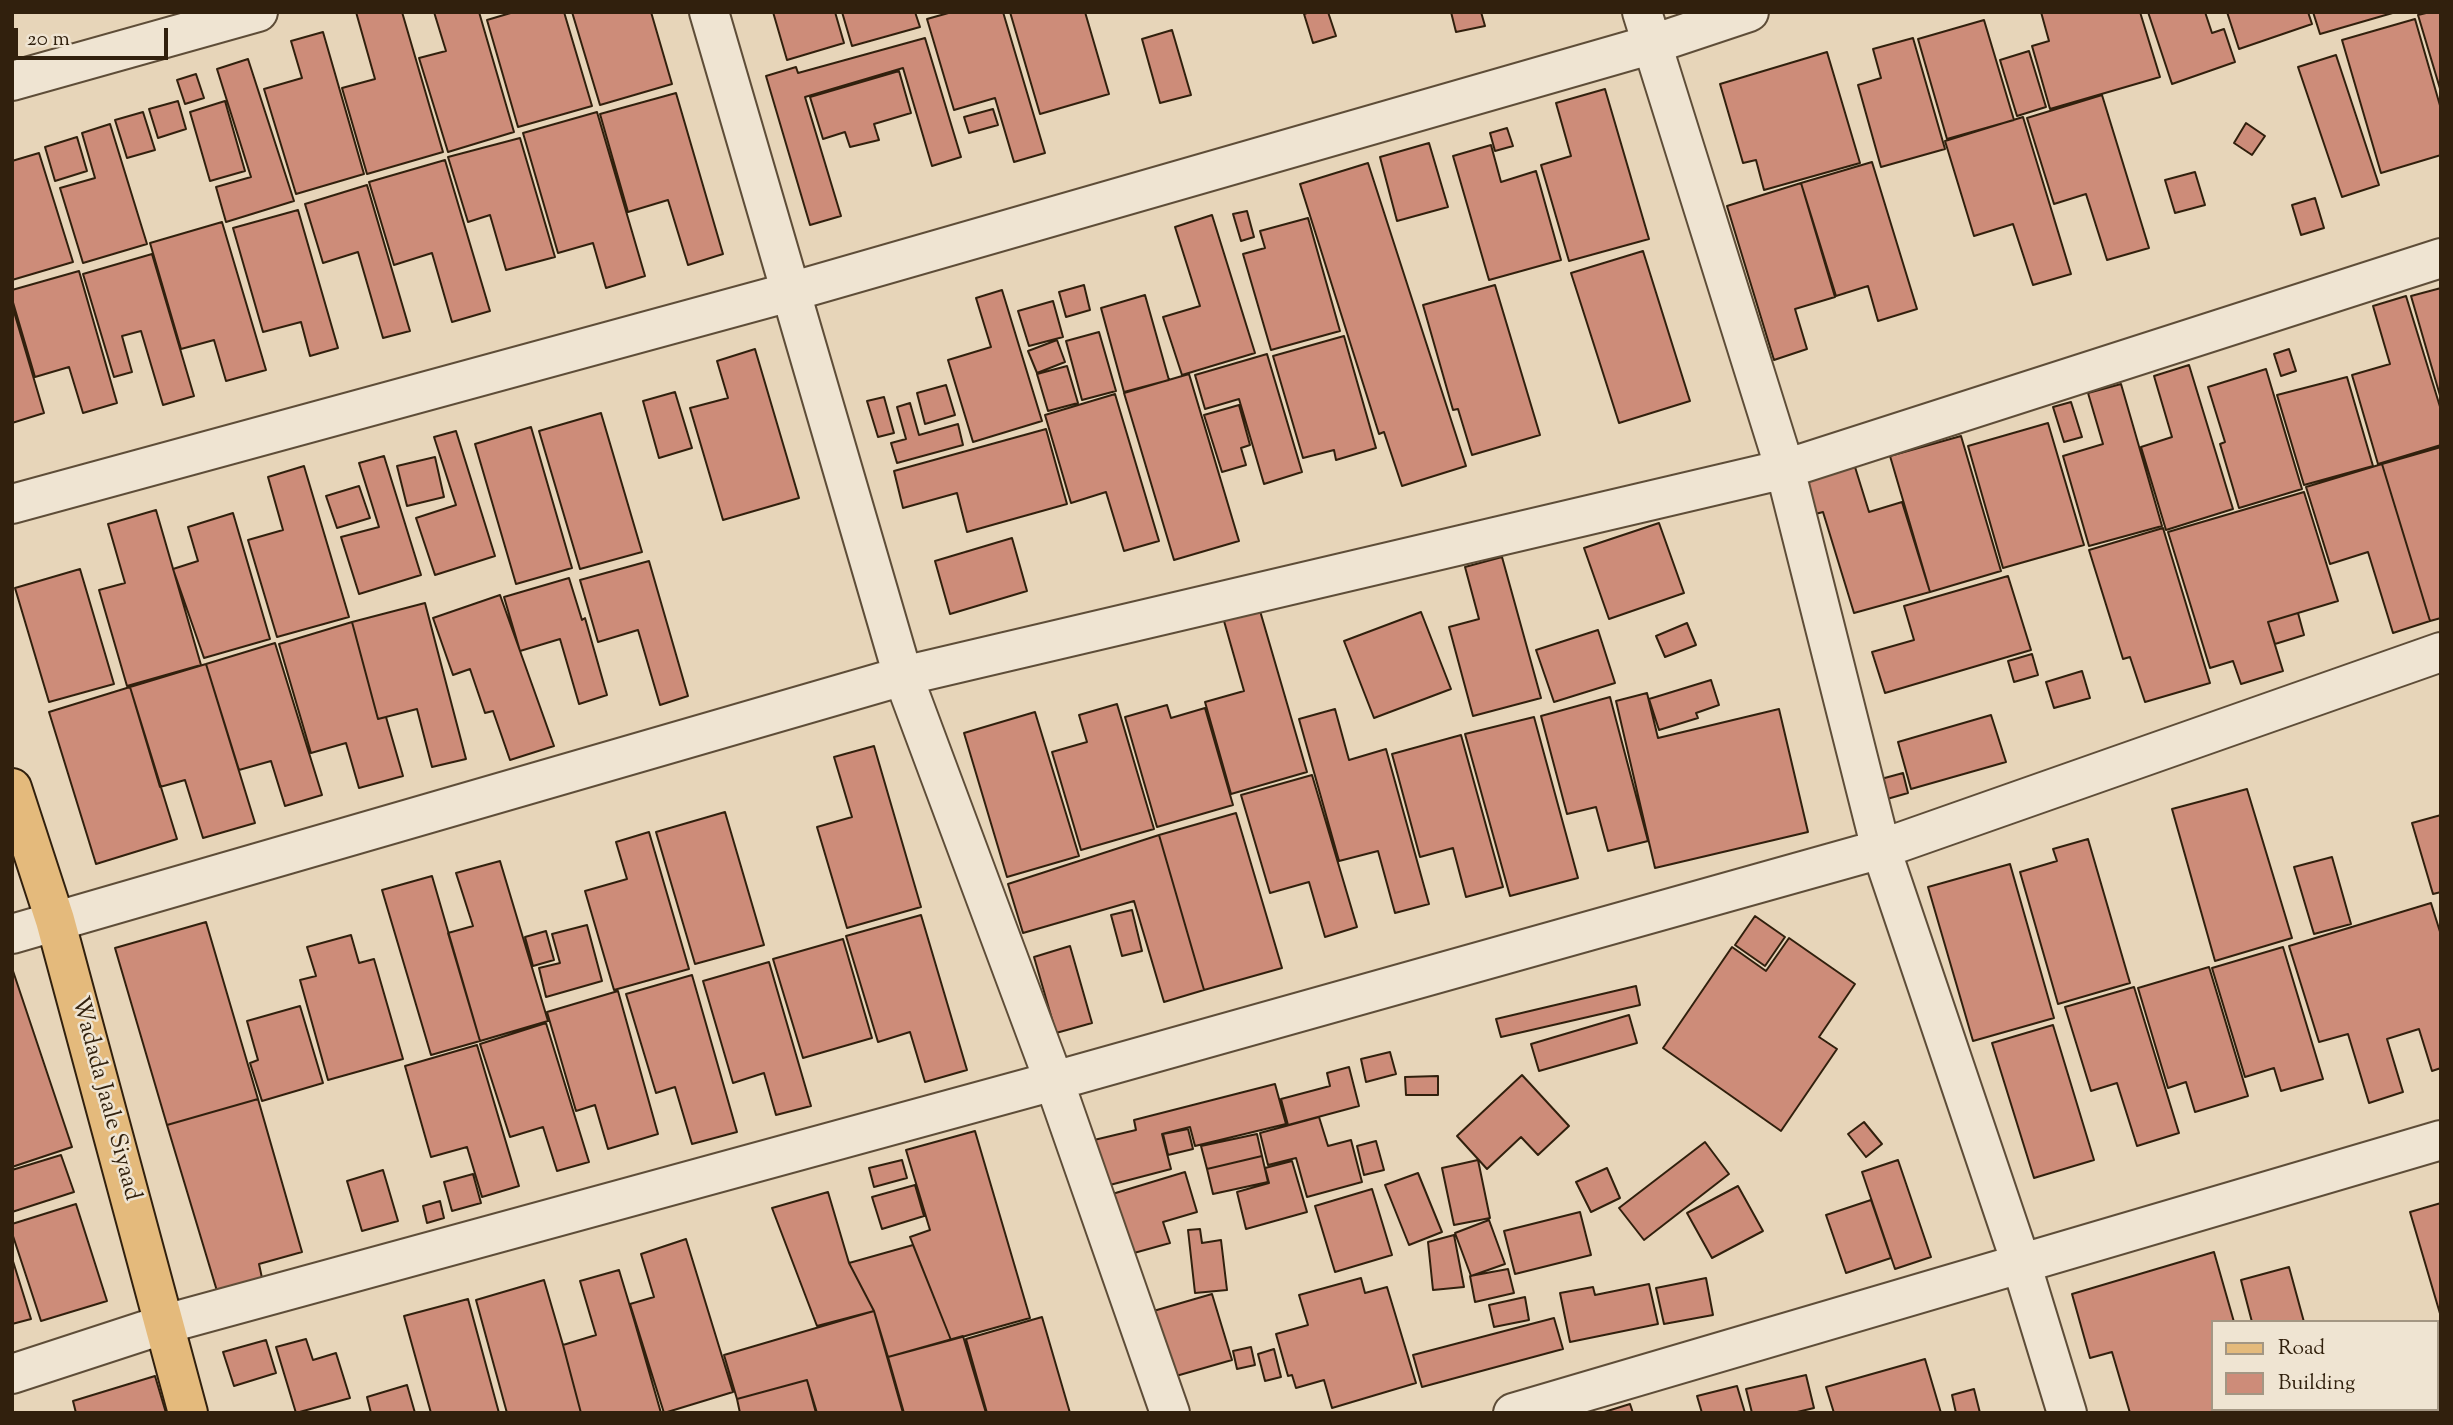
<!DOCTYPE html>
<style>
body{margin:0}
#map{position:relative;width:2453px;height:1425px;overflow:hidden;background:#e7d5b9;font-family:"Sorts Mill Goudy",serif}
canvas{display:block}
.frame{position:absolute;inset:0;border:14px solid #31200d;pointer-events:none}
.legend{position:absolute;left:2211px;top:1320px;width:228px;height:91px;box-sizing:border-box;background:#efe4d2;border:2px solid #a39683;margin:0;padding:9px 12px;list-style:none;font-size:21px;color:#31200d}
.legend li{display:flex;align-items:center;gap:14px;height:35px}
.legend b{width:35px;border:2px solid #a39683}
.scale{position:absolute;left:14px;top:28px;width:154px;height:32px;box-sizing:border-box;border:4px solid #31200d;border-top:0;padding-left:9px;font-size:21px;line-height:24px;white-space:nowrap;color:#31200d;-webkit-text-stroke:5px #efe4d2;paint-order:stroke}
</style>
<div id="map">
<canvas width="2453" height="1425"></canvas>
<div class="frame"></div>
<ul class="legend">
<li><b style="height:9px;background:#e4ba7c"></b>Road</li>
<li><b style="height:19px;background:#cd8c79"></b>Building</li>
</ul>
<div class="scale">20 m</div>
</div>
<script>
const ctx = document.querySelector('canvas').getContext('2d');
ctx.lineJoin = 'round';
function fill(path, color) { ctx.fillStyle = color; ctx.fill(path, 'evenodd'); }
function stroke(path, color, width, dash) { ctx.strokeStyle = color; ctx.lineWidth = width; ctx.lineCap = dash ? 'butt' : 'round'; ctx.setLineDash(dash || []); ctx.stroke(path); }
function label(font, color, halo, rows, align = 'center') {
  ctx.font = font + ' "Sorts Mill Goudy",serif'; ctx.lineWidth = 5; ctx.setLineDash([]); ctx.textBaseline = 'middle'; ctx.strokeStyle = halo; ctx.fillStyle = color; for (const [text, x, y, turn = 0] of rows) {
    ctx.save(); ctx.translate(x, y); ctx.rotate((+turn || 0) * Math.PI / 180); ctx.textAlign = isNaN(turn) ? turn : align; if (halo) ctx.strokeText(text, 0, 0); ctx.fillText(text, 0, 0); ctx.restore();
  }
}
const building = new Path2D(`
 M356,12H402L443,152L367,174L342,88L375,79Z
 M434,12H479L514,132L448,152L419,58L446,51Z
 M514,12H564L592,106L518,127L487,20Z
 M572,12H651L672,84L600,105Z
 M773,12H835L844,43L787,60Z
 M842,12H915L920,27L852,46Z
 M952,12H1003L1045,153L1014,162L995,98L954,110L927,19Z
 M1010,12H1085L1109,94L1040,114Z
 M1310,12H1328L1336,36L1313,43L1304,14Z
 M1451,12H1481L1485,26L1456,32Z
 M2041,12H2140L2160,77L2050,109L2032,46L2049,41Z
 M2148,12H2205L2212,33L2224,29L2235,62L2172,84Z
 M2227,12H2308L2312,24L2239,49Z
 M2313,12H2396L2320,34Z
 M2430,12H2441V92L2418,15Z
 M2415,19L2441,109V155L2381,173L2342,40Z
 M1984,20L2014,120L1947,139L1918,39Z
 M1172,30L1191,95L1160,103L1142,39Z
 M323,32L364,174L296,194L264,89L302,78L291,41Z
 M925,38L961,157L932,166L903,68L805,97L841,216L810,225L766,76L796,67L798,73Z
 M1913,38L1945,149L1881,167L1858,85L1881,78L1873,49Z
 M2029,51L2046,107L2017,116L2000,60Z
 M1827,52L1860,163L1764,190L1756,160L1743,163L1720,84Z
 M2336,55L2379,185L2342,197L2298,67Z
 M248,59L294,201L226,222L216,187L251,177L217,69Z
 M899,71L911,113L874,124L879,140L850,147L845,132L823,139L810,97Z
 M196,74L204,98L185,104L177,80Z
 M1605,89L1649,239L1569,261L1541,165L1571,156L1556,103Z
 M676,93L723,254L688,265L668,200L628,212L600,114Z
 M2102,95L2149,248L2107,260L2086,194L2054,204L2027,118Z
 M178,101L186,129L158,138L149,109Z
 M225,101L245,171L210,181L190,112Z
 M993,109L998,125L969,133L964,117Z
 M143,112L155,150L127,158L115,120Z
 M597,112L645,276L606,288L593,243L558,253L523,133Z
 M2023,117L2071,274L2033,285L2013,224L1974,236L1945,141Z
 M2246,123L2265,136L2252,155L2234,143Z
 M110,124L147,244L83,263L60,188L95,178L82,133Z
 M1507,128L1513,146L1495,151L1490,133Z
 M77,137L87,171L55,181L45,147Z
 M520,138L555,257L506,270L490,215L468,222L448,157Z
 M1429,143L1448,207L1397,221L1380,157Z
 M1491,145L1501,182L1536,171L1561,260L1489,280L1453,156Z
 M39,153L73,262L12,280V161Z
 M445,160L490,311L452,322L432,253L394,265L369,182Z
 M1872,162L1917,309L1878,321L1868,286L1836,296L1801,183Z
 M1368,163L1466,466L1402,486L1384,432L1379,434L1300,184Z
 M2195,172L2205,205L2175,213L2165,180Z
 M1801,183L1835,297L1795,309L1807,349L1774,360L1727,206Z
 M367,185L410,331L383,338L358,252L323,263L305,204Z
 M2315,198L2324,228L2301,235L2292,205Z
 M298,210L338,348L310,356L301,322L263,332L233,228Z
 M1247,211L1254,237L1241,241L1233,214Z
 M1212,215L1255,353L1182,375L1163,317L1200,306L1175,227Z
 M1308,218L1340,331L1271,350L1243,254L1265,248L1260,231Z
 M222,222L266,370L226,381L214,340L181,349L150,243Z
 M1643,251L1690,401L1619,423L1571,273Z
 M152,254L194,396L163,405L141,331L122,336L132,372L114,377L83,274Z
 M79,271L117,403L83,413L69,367L35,377L12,299V290Z
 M1084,285L1090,310L1066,317L1059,292Z
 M1495,285L1540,435L1472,455L1458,409L1453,410L1423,305Z
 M2441,288V399L2411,296Z
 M1002,290L1042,421L973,442L948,360L991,347L976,298Z
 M1145,295L1169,380L1124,392L1101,308Z
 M2406,296L2441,410V445L2378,464L2352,375L2390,364L2373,306Z
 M1053,301L1063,337L1029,346L1018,311Z
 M12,305L44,413L12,423Z
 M1099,332L1116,391L1082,400L1066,341Z
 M1344,336L1376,448L1336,460L1334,450L1303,458L1273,356Z
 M1057,340L1065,362L1037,373L1028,351Z
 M755,349L799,498L723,520L690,408L728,398L717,361Z
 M2289,349L2296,371L2281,376L2274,354Z
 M1267,354L1302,472L1264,484L1239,399L1205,409L1195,375Z
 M2189,365L2233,509L2166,530L2141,447L2172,437L2154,376Z
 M1067,366L1078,403L1048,411L1037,374Z
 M2266,369L2302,489L2239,508L2220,444L2225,442L2208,387Z
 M1189,374L1239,541L1174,560L1124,393Z
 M2347,377L2373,466L2304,485L2277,395Z
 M2121,384L2162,526L2089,546L2063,456L2103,444L2088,393Z
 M946,385L955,415L925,424L917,393Z
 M675,392L692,448L659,458L643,401Z
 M1115,394L1159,541L1124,551L1106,492L1071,503L1045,415Z
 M884,397L894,433L878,437L867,401Z
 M2071,402L2082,437L2064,442L2053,407Z
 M910,403L919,435L958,424L963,445L897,463L891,443L906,439L897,407Z
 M1239,405L1250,445L1241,448L1246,465L1222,472L1204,415Z
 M601,413L642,552L580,569L539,431Z
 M2048,423L2084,545L2003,568L1968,446Z
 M531,427L572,568L516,584L475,444Z
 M1046,429L1067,504L967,532L957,493L903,508L894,471Z
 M456,431L495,556L435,575L416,518L456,505L434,437Z
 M1961,436L2001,571L1930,592L1890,456Z
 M2441,447V618L2430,621L2382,464Z
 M384,456L421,575L359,594L341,537L379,527L359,463Z
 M435,457L444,497L407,506L397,466Z
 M2382,464L2430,621L2393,633L2368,552L2330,564L2306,487Z
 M304,466L349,617L277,637L248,540L283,530L268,477Z
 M1855,467L1869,512L1902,502L1930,592L1854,613L1823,512L1804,517L1794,484Z
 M359,486L370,518L337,528L326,496Z
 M2304,492L2338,601L2268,622L2283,671L2241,684L2233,661L2210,668L2168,532Z
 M156,510L201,665L127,686L99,590L125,583L108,524Z
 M233,513L270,639L204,658L173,569L198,561L188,527Z
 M1659,523L1684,593L1609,619L1584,548Z
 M2163,528L2210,683L2145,702L2130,657L2123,659L2089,550Z
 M1012,538L1027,591L950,614L935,561Z
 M1502,557L1541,698L1473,716L1449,627L1479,619L1465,567Z
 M649,561L688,696L660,705L638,630L598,642L580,580Z
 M80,569L114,684L49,702L15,588Z
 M2008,576L2031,650L1885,693L1872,652L1914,640L1904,606Z
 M569,578L582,620L585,618L607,695L579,704L560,639L520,651L504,597Z
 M500,595L554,746L510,760L493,711L485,713L470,669L453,675L433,618Z
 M425,603L466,759L432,767L417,709L378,719L352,622Z
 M1258,604L1307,772L1231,794L1205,702L1244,691L1222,614Z
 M1421,612L1451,689L1374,718L1344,641Z
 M2298,613L2304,635L2275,644L2268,622Z
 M352,622L378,719L386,717L403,776L359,788L346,743L311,753L279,644Z
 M1687,623L1696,645L1665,657L1656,636Z
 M1598,630L1615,683L1554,702L1536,650Z
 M275,643L322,795L285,806L271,761L239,770L206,664Z
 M2032,654L2038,675L2014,682L2008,661Z
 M206,664L255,823L203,838L185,780L160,787L130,687Z
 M2082,671L2090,698L2054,708L2046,682Z
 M1711,680L1719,705L1696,713L1698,718L1659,730L1649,699Z
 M130,687L177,839L96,864L49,712Z
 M1647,693L1658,738L1779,709L1808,832L1655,868L1616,701Z
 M1610,697L1648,841L1608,851L1596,807L1567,814L1541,716Z
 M1117,704L1154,829L1081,850L1052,752L1087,742L1079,715Z
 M1167,705L1171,718L1205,708L1233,805L1157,827L1125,717Z
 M1335,709L1349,760L1386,749L1429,904L1395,913L1378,851L1339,861L1299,719Z
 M1035,712L1079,856L1007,877L964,733Z
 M1991,715L2006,762L1911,789L1898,742Z
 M1534,717L1578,878L1510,896L1465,734Z
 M1461,735L1503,887L1466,897L1453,848L1420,857L1392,754Z
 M874,746L921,907L847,928L817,827L852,817L834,757Z
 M1903,773L1908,793L1887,799L1881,779Z
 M1312,775L1357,927L1325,937L1309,882L1270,893L1241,795Z
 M2247,789L2292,938L2215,961L2172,809Z
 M725,812L764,945L695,964L656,832Z
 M1236,813L1282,968L1204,990L1159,835Z
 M2441,815V892L2433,894L2412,823Z
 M649,832L689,969L614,990L585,891L627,879L616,842Z
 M1159,835L1204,990L1164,1002L1134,901L1023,933L1008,884Z
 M2088,839L2130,983L2058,1004L2020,872L2057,861L2053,849Z
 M2332,857L2351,924L2314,934L2294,867Z
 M500,861L548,1021L480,1041L448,933L473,926L456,873Z
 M2010,864L2054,1018L1973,1041L1928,887Z
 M432,876L480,1041L431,1055L382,890Z
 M2431,903L2441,935V1068L2432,1071L2419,1029L2387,1039L2403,1092L2369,1103L2348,1034L2319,1042L2289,946Z
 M1132,910L1142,951L1122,956L1111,915Z
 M921,915L967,1070L925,1082L910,1032L878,1042L846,936Z
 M1755,916L1785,937L1765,966L1735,945Z
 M206,922L258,1099L167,1125L115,948Z
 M587,925L602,981L546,997L539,968L560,963L552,934Z
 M546,931L554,960L533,966L525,937Z
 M351,935L359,963L374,959L403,1059L328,1080L300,980L316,976L307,947Z
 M1789,938L1855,984L1819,1037L1837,1049L1781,1131L1663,1048L1732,947L1766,971Z
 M843,939L872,1038L803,1058L773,959Z
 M1070,946L1092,1023L1056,1033L1034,957Z
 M2283,947L2323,1079L2281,1091L2274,1068L2245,1077L2212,968Z
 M769,962L811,1106L776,1115L764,1073L733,1083L703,981Z
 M2209,967L2248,1096L2195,1112L2186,1082L2168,1088L2138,988Z
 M12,968L72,1147L12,1167Z
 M692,975L737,1132L692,1144L675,1087L656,1093L626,994Z
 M1636,986L1640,1005L1501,1037L1496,1019Z
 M2134,987L2179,1133L2137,1146L2117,1083L2091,1091L2065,1007Z
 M618,991L658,1134L608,1149L595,1105L576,1111L547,1012Z
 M300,1006L323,1083L262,1101L250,1063L258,1060L247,1021Z
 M1629,1015L1637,1043L1539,1071L1531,1044Z
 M546,1023L589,1162L557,1171L543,1127L510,1137L480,1044Z
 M2053,1025L2094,1160L2034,1178L1992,1043Z
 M477,1045L519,1186L482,1197L467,1147L431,1157L405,1066Z
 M1390,1052L1396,1074L1366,1082L1361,1059Z
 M1349,1067L1359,1106L1288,1125L1281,1099L1330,1086L1327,1073Z
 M1522,1075L1569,1126L1538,1155L1521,1137L1487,1169L1457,1136Z
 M1438,1076V1095H1406L1405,1077Z
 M1275,1084L1286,1124L1195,1146L1190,1127L1162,1134L1171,1169L1106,1186L1094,1140L1136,1130L1134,1120Z
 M258,1099L302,1252L259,1264L262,1278L217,1291L167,1125Z
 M1319,1117L1328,1146L1351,1140L1362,1182L1307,1197L1296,1158L1268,1165L1260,1133Z
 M1864,1122L1882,1144L1866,1157L1848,1134Z
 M1188,1129L1193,1149L1168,1155L1163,1134Z
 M975,1131L1030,1318L951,1340L910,1237L930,1230L906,1150Z
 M1257,1134L1262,1156L1207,1169L1201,1146Z
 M1376,1141L1384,1170L1364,1175L1357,1146Z
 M1705,1142L1729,1174L1644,1240L1619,1208Z
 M61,1155L74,1192L12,1212V1170Z
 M1262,1156L1268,1182L1213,1194L1207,1169Z
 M902,1160L907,1178L874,1187L869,1168Z
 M1478,1160L1490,1218L1454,1225L1442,1168Z
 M1898,1160L1931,1257L1895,1269L1862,1172Z
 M1292,1161L1307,1212L1246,1229L1237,1192L1269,1183L1265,1168Z
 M1607,1168L1620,1198L1591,1212L1576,1182Z
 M383,1170L398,1221L362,1231L347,1181Z
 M1185,1172L1197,1212L1163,1222L1170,1243L1134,1253L1127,1232L1121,1234L1109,1195Z
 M1418,1173L1442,1232L1409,1245L1385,1185Z
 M473,1174L481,1203L452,1211L444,1182Z
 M915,1185L924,1216L882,1229L872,1197Z
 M1738,1186L1763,1231L1712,1258L1687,1213Z
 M1372,1189L1392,1255L1335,1272L1315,1206Z
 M828,1192L849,1263L874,1311L817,1326L772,1208Z
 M1871,1200L1891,1258L1846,1273L1826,1215Z
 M440,1201L444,1218L427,1223L423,1206Z
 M2441,1203V1317L2410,1212Z
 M76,1204L107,1301L41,1321L12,1233V1224Z
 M1580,1212L1591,1255L1515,1274L1504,1231Z
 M1489,1220L1505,1264L1471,1276L1455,1233Z
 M1200,1229L1202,1243L1221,1240L1227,1290L1195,1293L1188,1230Z
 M1454,1235L1464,1287L1433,1290L1428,1242Z
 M686,1239L733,1392L664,1413L630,1304L654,1297L641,1254Z
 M913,1245L951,1340L888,1357L874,1311L849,1263Z
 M2214,1252L2234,1322H2213V1409H2238L2239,1413H2130L2112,1352L2090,1358L2072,1294Z
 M12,1258L31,1319L12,1324Z
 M2289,1267L2304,1322H2252L2241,1280Z
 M1508,1269L1514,1293L1475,1302L1470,1276Z
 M619,1270L635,1323L661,1413H581L563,1345L596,1335L580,1281Z
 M1361,1278L1365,1293L1387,1287L1416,1383L1332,1408L1324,1380L1296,1388L1292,1375L1288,1376L1276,1334L1308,1325L1299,1295Z
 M1706,1278L1713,1315L1664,1324L1656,1288Z
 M544,1280L563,1345L581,1413H507L476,1300Z
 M1649,1284L1658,1324L1570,1342L1560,1293L1593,1287L1595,1295Z
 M1212,1294L1232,1360L1169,1378L1150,1312Z
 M1525,1297L1529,1320L1494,1327L1489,1305Z
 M468,1299L499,1413H431L404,1316Z
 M874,1311L903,1413H817L807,1380L737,1399L724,1355Z
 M1042,1317L1070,1413H987L966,1339Z
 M1554,1318L1563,1349L1422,1387L1413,1355Z
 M963,1336L986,1413H904L888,1357Z
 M306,1339L313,1360L336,1353L350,1398L296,1413L276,1347Z
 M266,1340L276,1373L234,1386L223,1352Z
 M1251,1347L1255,1365L1237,1369L1233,1351Z
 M1274,1349L1281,1377L1265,1381L1258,1354Z
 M1925,1359L1941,1413H1834L1826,1387Z
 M1806,1375L1814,1408L1793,1413H1752L1746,1389Z
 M155,1376L166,1413H76L73,1401Z
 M807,1380L816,1413H740L737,1399Z
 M407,1385L415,1413H371L367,1397Z
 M2437,1385L2441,1396V1413H2351L2350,1409H2437Z
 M1737,1386L1745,1413H1702L1697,1396Z
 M1974,1389L1980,1413H1956L1952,1395Z
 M1630,1404L1633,1413H1601Z
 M2281,1409H2345L2346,1413H2282Z`);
fill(building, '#cd8c79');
stroke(building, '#31200d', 2);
const minor = new Path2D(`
 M709,12L903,676L1054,1081L1170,1413
 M1642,12L1785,469L1881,849L2021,1263L2067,1413
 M12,81L258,12
 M12,504L790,292L1653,44L1749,12
 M12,934L903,676L1785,469L2441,258
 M12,1374L165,1324L1054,1081L1881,849L2441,652
 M1513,1413L2441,1140`);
const major = new Path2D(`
 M12,788L55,920L188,1413`);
stroke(minor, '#5e4d38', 42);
stroke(major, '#31200d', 42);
stroke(minor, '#efe4d2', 38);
stroke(major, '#e4ba7c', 38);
label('24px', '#31200d', '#efe4d2', [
 ["Wadada Jaale Siyaad",104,1099,75]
]);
</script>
